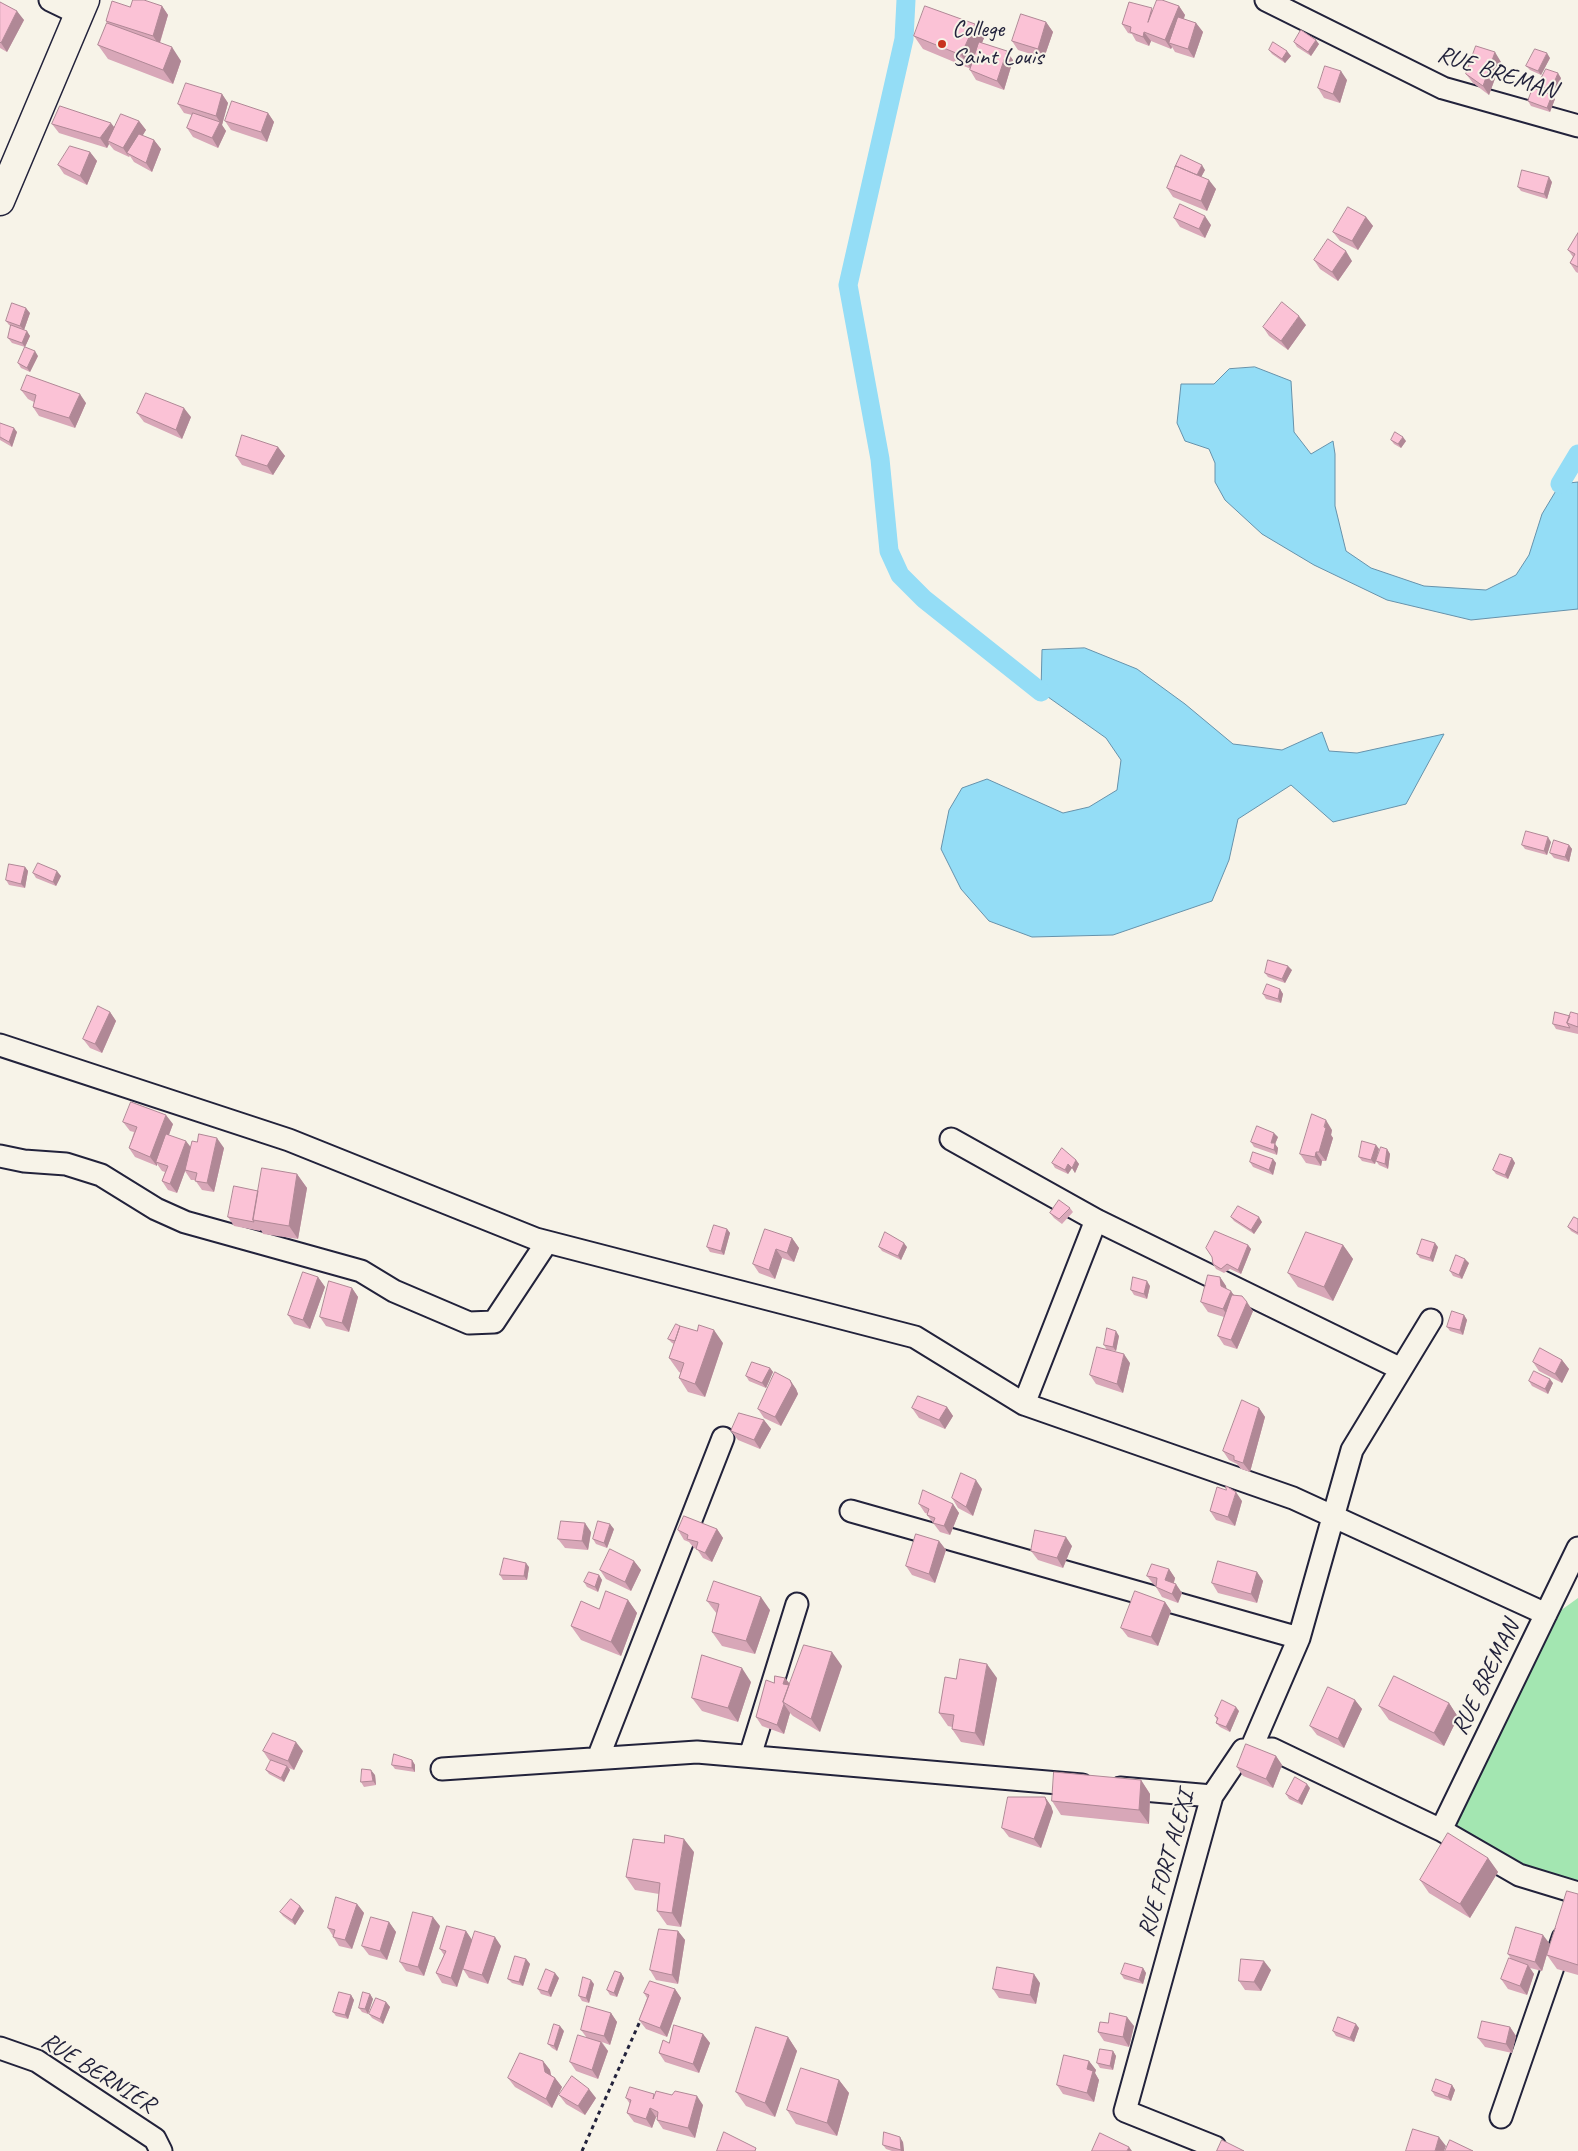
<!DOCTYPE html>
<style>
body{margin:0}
canvas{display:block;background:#f7f3e8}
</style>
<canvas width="1578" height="2151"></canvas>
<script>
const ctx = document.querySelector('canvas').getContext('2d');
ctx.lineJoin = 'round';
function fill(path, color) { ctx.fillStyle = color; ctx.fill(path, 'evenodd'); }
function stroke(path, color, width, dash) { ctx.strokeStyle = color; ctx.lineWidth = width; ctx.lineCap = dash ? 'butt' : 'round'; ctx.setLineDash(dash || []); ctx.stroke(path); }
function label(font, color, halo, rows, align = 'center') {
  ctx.font = font + ' Caveat,sans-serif'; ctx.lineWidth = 4; ctx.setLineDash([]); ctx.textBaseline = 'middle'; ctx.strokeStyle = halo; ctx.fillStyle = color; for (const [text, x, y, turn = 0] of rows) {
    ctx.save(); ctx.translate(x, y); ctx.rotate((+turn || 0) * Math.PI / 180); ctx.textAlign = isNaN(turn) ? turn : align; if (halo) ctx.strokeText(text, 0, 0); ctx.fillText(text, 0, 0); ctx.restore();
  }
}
fill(new Path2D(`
 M1578,1598V1882L1518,1863L1456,1828L1466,1791L1553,1616Z`), '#a3e6b1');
const water = new Path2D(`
 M1255,367L1291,381L1294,432L1311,454L1333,441L1335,454V506L1346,551L1371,568L1424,586L1486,590L1516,575L1529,555L1542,514L1560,484L1578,482V609L1471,620L1387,600L1314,565L1262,534L1225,500L1215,482V463L1209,449L1185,441L1177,423L1181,384H1214L1229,369Z
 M1085,648L1137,669L1185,704L1233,744L1282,750L1322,732L1329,751L1357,753L1444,734L1406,804L1333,822L1291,785L1238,819L1229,860L1212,901L1113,935L1032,937L989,921L961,889L941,849L949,810L962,788L987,779L1063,813L1089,807L1117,790L1121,760L1106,738L1041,692L1042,650Z`);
fill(water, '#94ddf6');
stroke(water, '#6692ab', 1);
stroke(new Path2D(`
 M906,0L904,39L848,285L880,459L889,551L900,575L924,599L1041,692
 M1560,484L1578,454`), '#94ddf6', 19);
const minor = new Path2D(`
 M50,0L79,14
 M1266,0L1443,88L1578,126
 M0,1045L289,1140L536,1239L915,1337L1024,1404L1293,1498L1546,1614
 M951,1139L1096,1220L1401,1369
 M0,1156L24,1161L66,1164L101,1175L156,1209L185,1222L361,1271L394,1291L469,1323L494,1322L547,1242
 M1024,1404L1096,1220
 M851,1511L1299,1638
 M1251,1749L1299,1638L1352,1450L1431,1320
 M750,1756L797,1604
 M598,1758L723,1438
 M442,1769L697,1752L1082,1785
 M1120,1788L1212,1796
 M1441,1830L1578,1548
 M0,2048L37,2061L155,2139L161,2151
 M1501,2117L1563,1938
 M1213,2151L1215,2147L1125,2111L1212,1796L1243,1750L1272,1749L1441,1830L1519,1875L1578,1893`);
const secondary = new Path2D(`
 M0,201L85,0`);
stroke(minor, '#22223b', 25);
stroke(secondary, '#22223b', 31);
stroke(new Path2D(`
 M582,2151L641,2019`), '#22223b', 3, [4, 4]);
stroke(minor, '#f7f3e8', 21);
stroke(secondary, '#f7f3e8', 28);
fill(new Path2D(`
 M0,2L24,20L7,52L0,48Z
 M162,6L168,15L160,43L181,61L173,84L108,59L98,45L107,23L106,21L130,7Z
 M1179,6L1185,15L1184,19L1196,23L1203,32L1194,58L1175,52L1172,47L1171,49L1151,41L1149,46L1136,41L1132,34L1128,33L1122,24L1153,10Z
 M1046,22L1053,32L1044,58L1018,50L1012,41Z
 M975,24L984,38L982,43L1013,60L1004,90L976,80L970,70L971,69L923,49L914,36Z
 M1294,42L1319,44L1311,56L1297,47Z
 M1269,50L1291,56L1285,63L1272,54Z
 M1550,58L1541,75L1530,70L1526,66Z
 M1501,62L1489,95L1473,83L1466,74Z
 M1561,78L1554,95L1542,90L1538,85Z
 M1347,80L1340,103L1324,98L1318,88Z
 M222,94L228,103L222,125L226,131L218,148L193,137L187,128L192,115L184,113L178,104Z
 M1552,95L1555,99L1550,112L1531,106L1528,101Z
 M268,113L274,122L267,142L231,130L225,121Z
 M139,121L146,130L142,135L154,140L161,149L152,172L134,162L130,156L129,157L114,150L109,144L107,148L59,133L52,124L114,127Z
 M90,152L97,161L87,185L64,174L58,165Z
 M1205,170L1201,177L1216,189L1207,211L1173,197L1167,188Z
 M1552,182L1547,199L1521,191L1518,187Z
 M1366,217L1373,226L1358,250L1340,241L1333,232Z
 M1174,218L1211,225L1205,238L1180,227Z
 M1578,233V273L1576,272L1570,263L1573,257L1568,250Z
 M1314,260L1352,261L1338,281L1320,269Z
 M30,313L24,330L30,336L25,347L12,343L8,338L11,326L9,325L6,321Z
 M1306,325L1288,350L1269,336L1263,327Z
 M38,356L30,372L21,368L18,363Z
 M21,390L86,403L75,428L39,416L33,407L34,402L28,399Z
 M137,413L191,417L182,439L144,422Z
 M0,423L17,432L12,447L0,440Z
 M1391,440L1406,441L1401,448L1394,444Z
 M278,447L285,456L273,475L242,465L236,456Z
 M1551,842L1547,855L1525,849L1522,845Z
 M1569,845L1572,849L1569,862L1554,858L1550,853Z
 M25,867L28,871L25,888L9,885L6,880Z
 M33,873L61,876L56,886L36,878Z
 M1292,970L1285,983L1268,977L1265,973Z
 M1280,989L1283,994L1281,1003L1266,999L1263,994Z
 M110,1012L116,1021L102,1053L90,1048L83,1039Z
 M1578,1014V1034L1556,1029L1553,1024L1570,1016Z
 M123,1122L173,1124L169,1135L190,1147L224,1148L214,1192L202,1190L195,1180H191L185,1171L177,1193L168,1190L162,1181L165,1172L162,1171L157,1164V1166L135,1157L129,1148L134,1132L130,1131Z
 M1332,1130L1331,1135L1333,1138L1326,1161H1322L1321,1166L1306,1163L1300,1154Z
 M1278,1137L1275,1144L1278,1148L1277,1155L1254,1147L1251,1142Z
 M1376,1145L1379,1149L1375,1164L1362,1161L1359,1157Z
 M1387,1149L1390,1154L1388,1169L1379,1165L1376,1161Z
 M1512,1158L1515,1163L1508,1179L1496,1174L1493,1170Z
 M1273,1159L1276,1163L1273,1175L1253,1167L1250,1162Z
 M1076,1160L1079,1164L1075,1173L1072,1168L1068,1174L1055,1168L1052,1163Z
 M297,1174L307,1188L298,1239L263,1234L261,1230L260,1231L234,1226L228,1217L258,1191Z
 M1070,1208L1073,1212L1062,1224L1054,1218L1050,1213Z
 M1231,1217L1262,1222L1254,1234L1234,1221Z
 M1578,1219V1235L1571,1231L1568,1227Z
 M727,1229L730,1233L724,1255L710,1252L707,1247Z
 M792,1238L799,1248L794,1262L782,1258L775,1279L759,1273L753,1264Z
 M1248,1245L1251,1249L1241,1274L1230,1269L1224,1273L1216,1269L1213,1264Z
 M1343,1245L1353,1259L1333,1301L1298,1287L1288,1273Z
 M879,1247H907L901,1260L882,1251Z
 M1438,1247L1433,1262L1420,1258L1417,1254Z
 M1469,1263L1462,1279L1453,1276L1450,1271Z
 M318,1277L325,1287L310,1329L294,1324L288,1315Z
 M1220,1277L1226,1286V1288L1253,1311L1237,1349L1224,1345L1218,1336L1224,1317L1208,1312L1201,1302Z
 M1150,1286L1147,1299L1134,1295L1131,1290Z
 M352,1288L358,1297L349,1332L326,1326L320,1317Z
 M1464,1315L1467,1320L1463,1335L1450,1331L1447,1327Z
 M1119,1336L1116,1351L1107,1350L1104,1345Z
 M668,1339L723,1343L705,1397L688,1392L679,1378L681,1373L679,1372L669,1358L674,1344L672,1343Z
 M1562,1360L1569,1369L1562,1383L1539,1371L1533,1362Z
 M1130,1363L1123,1393L1096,1384L1090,1375Z
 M770,1368L773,1372L766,1388L749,1381L746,1376Z
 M790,1380L796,1389L798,1394L781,1426L764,1418L758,1409Z
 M1529,1381L1553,1383L1548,1394L1532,1386Z
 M947,1407L953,1416L945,1429L919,1418L912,1408Z
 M1259,1408L1265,1417L1250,1472L1241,1469L1237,1464L1229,1460L1223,1451Z
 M764,1420L771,1429L760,1449L738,1440L731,1431Z
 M982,1489L973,1516L958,1508L952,1498Z
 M1242,1501L1235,1526L1216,1520L1210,1511Z
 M919,1504H953L959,1513L950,1535L940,1532L927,1515L928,1514L925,1513Z
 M614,1529L607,1548L596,1544L593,1539Z
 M717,1529L723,1538L712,1562L703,1558L697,1549L694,1548L689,1542L684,1540L678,1530Z
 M591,1532L588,1550L565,1548L558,1539Z
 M939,1541L946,1550L935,1583L912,1575L906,1566Z
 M1072,1546L1063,1568L1038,1560L1031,1551Z
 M634,1561L641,1570L631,1591L606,1579L600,1570Z
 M529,1567L527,1580H503L500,1575Z
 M1169,1569L1175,1578L1174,1583L1182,1593L1178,1603L1162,1597L1156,1587V1586L1154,1585L1147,1576Z
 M1257,1572L1263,1581L1257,1603L1218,1593L1212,1583Z
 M599,1575L602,1580L598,1592L587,1587L584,1582Z
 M628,1600L637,1613L621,1656L581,1640L571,1626L599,1609Z
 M707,1601L770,1610L755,1654L722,1646L712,1632L717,1614Z
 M1165,1602L1171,1611L1158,1646L1128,1637L1121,1628Z
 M842,1666L820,1732L793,1716L790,1713L784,1734L762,1726L756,1717L774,1683L785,1678L790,1684Z
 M997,1678L984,1746L961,1742L952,1729V1727L948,1726L939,1713L956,1679Z
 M751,1682L738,1722L702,1711L692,1698Z
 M1355,1700L1362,1709L1344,1748L1317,1735L1310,1726Z
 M1449,1703L1458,1717L1444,1746L1389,1720L1379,1706Z
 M1239,1711L1230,1732L1220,1727L1216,1723L1217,1720L1215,1716Z
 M263,1751H303L294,1770L289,1768L290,1770L284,1782L269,1774L266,1770L271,1761L269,1760Z
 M1276,1756L1282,1765L1273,1788L1243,1776L1237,1767Z
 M412,1760L415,1765V1772L395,1769L392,1765Z
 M375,1775L376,1785L364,1787L361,1782Z
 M1141,1780L1150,1794L1149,1824L1061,1815L1052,1801Z
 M1310,1788L1302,1805L1289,1799L1286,1794Z
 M1045,1797L1051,1806L1053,1812L1041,1848L1009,1837L1002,1828Z
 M694,1852L681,1927L667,1925L657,1911L659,1894L635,1890L626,1877Z
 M1488,1858L1498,1872L1470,1918L1429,1893L1420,1880Z
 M1578,1894V1975L1557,1969L1547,1955Z
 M357,1904L364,1913L352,1949L339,1946L328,1928Z
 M300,1906L304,1911L295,1925L283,1916L280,1912Z
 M389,1922L396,1932L387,1960L369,1955L362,1946Z
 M440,1926L424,1976L406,1971L400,1962Z
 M466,1931L472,1940L501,1946L488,1984L469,1978L463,1969L457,1987L442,1983L436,1973L444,1955L440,1949Z
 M678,1931L685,1940L678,1984L656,1980L650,1970Z
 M1550,1944L1542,1971L1530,1968L1534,1974L1527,1995L1508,1989L1501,1979L1511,1959L1508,1954Z
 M526,1959L530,1964L523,1986L512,1983L508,1979Z
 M1143,1968L1146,1973L1143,1984L1124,1979L1121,1974Z
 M1271,1970L1261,1991L1245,1990L1239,1981Z
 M621,1973L624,1978L617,1997L610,1995L607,1990Z
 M559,1978L551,1997L541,1994L538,1989Z
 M1040,1983L1036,2004L999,1998L993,1989Z
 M594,1984L589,2003L582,2001L579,1996Z
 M675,1989L681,1998L667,2037L646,2029L639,2020L647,1998L644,1993Z
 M370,1994L373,1999L368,2014L362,2012L359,2008Z
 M351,1995L354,2000L348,2019L336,2016L333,2012Z
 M386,2002L390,2007L383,2024L372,2018L369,2014Z
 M611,2013L617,2022L610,2045L602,2042L608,2051L598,2079L576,2071L570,2062L587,2038L581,2030Z
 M1108,2023L1134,2026L1129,2047L1104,2041L1098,2032Z
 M1510,2027L1516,2036L1512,2053L1485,2047L1478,2038Z
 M1359,2028L1354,2042L1336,2036L1333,2031Z
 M564,2031L557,2051L552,2048L548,2044Z
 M703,2034L710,2043L699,2073L665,2062L659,2053L669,2043Z
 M788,2037L797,2051L775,2117L746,2106L736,2092Z
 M1113,2051L1116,2056L1113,2070L1100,2068L1097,2063Z
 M543,2061L550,2070L551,2075L555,2078L562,2087L552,2108L515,2087L508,2078Z
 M1089,2061L1096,2070L1095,2073L1099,2080L1094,2102L1063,2094L1057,2085Z
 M839,2080L849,2093L837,2136L796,2124L787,2110Z
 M1452,2085L1455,2090L1451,2101L1435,2096L1432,2091Z
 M559,2095L596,2098L585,2115L566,2104Z
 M654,2096L703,2105L695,2138L663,2129L657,2120V2117H656L652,2128L634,2122L627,2113L630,2104L626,2098Z
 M903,2142L904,2151H892L886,2149L883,2145Z`), '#d8a7b8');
fill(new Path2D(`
 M162,6L168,15L159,45L153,36Z
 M1179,6L1185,15L1173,44L1169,43L1172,47L1171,49L1165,40Z
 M17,11L24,20L7,52L1,43Z
 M1046,22L1053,32L1044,58L1038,49Z
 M1196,23L1203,32L1194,58L1188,49Z
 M975,24L984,38L971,69L961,55Z
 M1144,32L1151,41L1149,46L1143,37Z
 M1316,40L1319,44L1311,56L1308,52Z
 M172,47L181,61L173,84L163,70Z
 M1007,51L1013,60L1004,90L997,81Z
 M1287,51L1291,56L1285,63L1282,59Z
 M1495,52L1501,62L1489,95L1483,86Z
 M1547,53L1550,58L1541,75L1538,71Z
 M1341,71L1347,80L1340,103L1333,94Z
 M1558,73L1561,78L1554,95L1551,90Z
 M222,94L228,103L222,125L216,116Z
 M1552,95L1555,99L1550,112L1547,108Z
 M268,113L274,122L267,142L261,132Z
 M139,121L146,130L131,155L127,153L129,157L123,148Z
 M220,122L226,131L218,148L212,138Z
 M111,123L118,132L108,141L109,144L107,148L100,138Z
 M154,140L161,149L152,172L146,163Z
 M90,152L97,161L87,185L80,176Z
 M1202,165L1205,170L1199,181L1196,176Z
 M1549,177L1552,182L1547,199L1544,194Z
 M1209,180L1216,189L1207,211L1201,201Z
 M1205,216L1211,225L1205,238L1199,229Z
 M1366,217L1373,226L1358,250L1352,241Z
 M1346,251L1352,261L1338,281L1332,272Z
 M26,308L30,313L24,330L20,326Z
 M1299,316L1306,325L1288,350L1281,341Z
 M27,331L30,336L25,347L22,343Z
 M35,351L38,356L30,372L27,368Z
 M80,394L86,403L75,428L69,418Z
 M184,408L191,417L182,439L176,430Z
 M14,428L17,432L12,447L9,442Z
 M1403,437L1406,441L1401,448L1398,444Z
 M278,447L285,456L273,475L267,466Z
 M1548,837L1551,842L1547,855L1544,851Z
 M1569,845L1572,849L1569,862L1565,857Z
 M25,867L28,871L25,888L21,884Z
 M57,871L61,876L56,886L53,882Z
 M1288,966L1292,970L1285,983L1282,979Z
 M1280,989L1283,994L1281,1003L1278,999Z
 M110,1012L116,1021L102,1053L95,1044Z
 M166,1115L173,1124L158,1163L156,1162L157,1164V1166L150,1157Z
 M1326,1120L1332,1130L1331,1135L1333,1138L1326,1161L1319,1152Z
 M1274,1133L1278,1137L1275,1144L1278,1148L1277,1155L1274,1150L1271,1143Z
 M217,1138L224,1148L214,1192L207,1183Z
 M186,1141L193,1150L177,1193L170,1184Z
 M1376,1145L1379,1149L1375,1164L1371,1160Z
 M1387,1149L1390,1154L1388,1169L1385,1164Z
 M1316,1152L1322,1161L1321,1166L1315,1157Z
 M1512,1158L1515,1163L1508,1179L1505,1175Z
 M1273,1159L1276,1163L1273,1175L1269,1170Z
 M1076,1160L1079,1164L1075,1173L1072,1168Z
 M1068,1164L1072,1168L1068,1174L1065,1170Z
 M297,1174L307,1188L298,1239L289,1226Z
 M1259,1217L1262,1222L1254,1234L1251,1230Z
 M727,1229L730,1233L724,1255L721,1251Z
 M792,1238L799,1248L794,1262L787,1253Z
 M904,1243L907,1247L901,1260L898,1256Z
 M1435,1243L1438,1247L1433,1262L1430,1258Z
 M1248,1245L1251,1249L1241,1274L1238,1270Z
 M1343,1245L1353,1259L1333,1301L1324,1287Z
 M776,1249L782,1258L775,1279L769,1270Z
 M1465,1259L1469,1263L1462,1279L1459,1275Z
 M318,1277L325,1287L310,1329L303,1320Z
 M1220,1277L1226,1286L1228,1295L1221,1286Z
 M1147,1281L1150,1286L1147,1299L1144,1294Z
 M352,1288L358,1297L349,1332L342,1323Z
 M1231,1291L1237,1300L1229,1318L1223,1309Z
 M1247,1302L1253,1311L1237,1349L1231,1340Z
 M1464,1315L1467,1320L1463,1335L1460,1330Z
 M714,1330L723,1343L705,1397L695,1384Z
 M1116,1331L1119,1336L1116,1351L1113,1347Z
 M1124,1354L1130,1363L1123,1393L1117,1384Z
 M1562,1360L1569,1369L1562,1383L1555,1374Z
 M770,1368L773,1372L766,1388L762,1383Z
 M1550,1379L1553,1383L1548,1394L1545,1389Z
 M790,1380L796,1389L798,1394L781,1426L775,1417Z
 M947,1407L953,1416L945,1429L939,1420Z
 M1259,1408L1265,1417L1250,1472L1243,1463Z
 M764,1420L771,1429L760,1449L754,1440Z
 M976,1480L982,1489L973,1516L966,1507Z
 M1236,1492L1242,1501L1235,1526L1228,1517Z
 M953,1504L959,1513L950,1535L944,1526Z
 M585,1523L591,1532L588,1550L582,1541Z
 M610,1524L614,1529L607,1548L604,1543Z
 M717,1529L723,1538L712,1562L705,1553Z
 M1066,1537L1072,1546L1063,1568L1057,1558Z
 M939,1541L946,1550L935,1583L929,1574Z
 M634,1561L641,1570L631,1591L625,1582Z
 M526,1563L529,1567L527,1580L524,1576Z
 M1169,1569L1175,1578L1172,1589L1165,1580Z
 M1257,1572L1263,1581L1257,1603L1251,1594Z
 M599,1575L602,1580L598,1592L595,1587Z
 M1176,1584L1182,1593L1178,1603L1172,1594Z
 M761,1597L770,1610L755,1654L746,1641Z
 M628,1600L637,1613L621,1656L611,1642Z
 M1165,1602L1171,1611L1158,1646L1151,1637Z
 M832,1652L842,1666L820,1732L811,1719Z
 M987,1664L997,1678L984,1746L975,1733Z
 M742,1668L751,1682L738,1722L728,1708Z
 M785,1678L792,1687L783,1684Z
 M1355,1700L1362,1709L1344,1748L1338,1739Z
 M1449,1703L1458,1717L1444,1746L1434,1733Z
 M784,1704L790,1713L784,1734L777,1725Z
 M1236,1707L1239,1711L1230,1732L1226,1727Z
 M296,1742L303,1751L294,1770L288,1761Z
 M1276,1756L1282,1765L1273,1788L1266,1779Z
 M412,1760L415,1765V1772L412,1768Z
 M287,1766L290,1770L284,1782L281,1778Z
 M371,1770L375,1775L376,1785L373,1781Z
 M1141,1780L1150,1794L1149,1824L1139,1810Z
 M1307,1784L1310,1788L1302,1805L1298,1801Z
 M1045,1797L1051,1806L1053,1812L1041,1848L1034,1839Z
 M684,1839L694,1852L681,1927L672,1913Z
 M1488,1858L1498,1872L1470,1918L1460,1904Z
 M357,1904L364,1913L352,1949L345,1940Z
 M300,1906L304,1911L295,1925L292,1920Z
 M433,1917L440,1926L424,1976L418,1967Z
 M389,1922L396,1932L387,1960L380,1951Z
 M466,1931L472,1940L457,1987L451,1978Z
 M678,1931L685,1940L678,1984L672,1975Z
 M1543,1935L1550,1944L1542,1971L1535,1962Z
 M495,1937L501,1946L488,1984L482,1975Z
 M526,1959L530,1964L523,1986L519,1982Z
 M1264,1961L1271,1970L1261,1991L1254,1982Z
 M1528,1965L1534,1974L1527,1995L1520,1986Z
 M1143,1968L1146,1973L1143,1984L1139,1980Z
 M555,1973L559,1978L551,1997L548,1992Z
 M621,1973L624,1978L617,1997L614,1993Z
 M1034,1974L1040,1983L1036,2004L1030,1995Z
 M591,1980L594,1984L589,2003L586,1998Z
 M675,1989L681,1998L667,2037L660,2028Z
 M370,1994L373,1999L368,2014L365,2009Z
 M351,1995L354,2000L348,2019L345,2015Z
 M386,2002L390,2007L383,2024L380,2019Z
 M611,2013L617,2022L610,2045L604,2036Z
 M1127,2017L1134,2026L1129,2047L1123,2037Z
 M1356,2024L1359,2028L1354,2042L1350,2038Z
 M560,2026L564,2031L557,2051L554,2046Z
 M1510,2027L1516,2036L1512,2053L1506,2044Z
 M703,2034L710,2043L699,2073L693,2064Z
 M788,2037L797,2051L775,2117L765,2103Z
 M601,2042L608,2051L598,2079L592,2070Z
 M1113,2051L1116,2056L1113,2070L1110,2066Z
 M543,2061L550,2070L552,2081L545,2072Z
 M1089,2061L1096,2070L1095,2073L1099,2080L1094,2102L1087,2093V2069Z
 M555,2078L562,2087L552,2108L546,2099Z
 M839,2080L849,2093L837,2136L827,2123Z
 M1452,2085L1455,2090L1451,2101L1448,2097Z
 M589,2089L596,2098L585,2115L578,2106Z
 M697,2096L703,2105L695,2138L688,2128Z
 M650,2108L656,2117L652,2128L646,2119Z
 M900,2137L903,2142L904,2151H901V2150Z
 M1439,2137L1446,2146L1444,2151H1435Z
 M1129,2147L1132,2151H1127Z`), '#b08896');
const building = new Path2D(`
 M133,0H144L162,6L153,36L106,21L112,1L130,7Z
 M1157,0H1162L1179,6L1165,40L1144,32L1143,37L1130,32L1131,27L1122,24L1129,2L1152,8L1148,22Z
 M0,2L17,11L1,43L0,42Z
 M925,6L975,24L961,55L914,36Z
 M1021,14L1046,22L1038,49L1012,41Z
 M1178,17L1196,23L1188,49L1169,43Z
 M107,23L172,47L163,70L98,45Z
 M1301,30L1316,40L1308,52L1294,42Z
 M979,42L1007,51L997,81L970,70Z
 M1273,42L1287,51L1282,59L1269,50Z
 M1476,46L1495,52L1483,86L1466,74Z
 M1535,49L1547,53L1538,71L1526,66Z
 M1325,66L1341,71L1333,94L1318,88Z
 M1546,69L1558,73L1551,90L1538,85Z
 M186,83L222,94L216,116L178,104Z
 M1533,88L1552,95L1547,108L1528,101Z
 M232,101L268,113L261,132L225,121Z
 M60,106L111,123L100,138L52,124Z
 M193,113L220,122L212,138L187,128Z
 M121,114L139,121L123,148L108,141Z
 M139,134L154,140L146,163L127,153Z
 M70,146L90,152L80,176L58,165Z
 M1181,155L1202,165L1197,175L1176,166L1175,167Z
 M1176,166L1209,180L1201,201L1167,188Z
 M1522,170L1549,177L1544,194L1518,187Z
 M1180,204L1205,216L1199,229L1174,218Z
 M1348,207L1366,217L1352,241L1333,232Z
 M1578,233V267L1570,263L1575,254L1568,250Z
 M1328,239L1346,251L1332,272L1314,260Z
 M1282,302L1299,316L1281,341L1263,327Z
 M12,303L26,308L20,326L6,321Z
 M11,325L27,331L22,343L8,338Z
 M25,347L35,351L27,368L18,363Z
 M27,375L80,394L69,418L33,407L36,395L21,390Z
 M146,393L184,408L176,430L137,413Z
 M0,423L14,428L9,442L0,437Z
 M1395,432L1403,437L1398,444L1391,440Z
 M242,435L278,447L267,466L236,456Z
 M1526,831L1548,837L1544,851L1522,845Z
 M1554,840L1569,845L1565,857L1550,853Z
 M38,863L57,871L53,882L33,873Z
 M9,864L25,867L21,884L6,880Z
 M1268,960L1288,966L1282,979L1265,973Z
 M1267,984L1280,989L1278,999L1263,994Z
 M98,1006L110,1012L95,1044L83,1039Z
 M1555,1012L1570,1016L1567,1023L1570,1028L1553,1024Z
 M1571,1012L1578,1014V1027L1567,1023Z
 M131,1102L166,1115L150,1157L129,1148L137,1127L123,1122Z
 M1312,1114L1326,1120L1324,1127L1326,1128L1319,1152H1316L1315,1157L1300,1154Z
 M1257,1126L1274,1133L1271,1143H1275L1274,1150L1251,1142Z
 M166,1134L186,1141L170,1184L162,1181L168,1166L156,1162Z
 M199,1134L217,1138L207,1183L195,1181L197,1173L185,1170L192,1141L197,1142Z
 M1362,1141L1376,1145L1371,1160L1359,1157Z
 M1381,1147L1387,1149L1385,1164L1376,1161Z
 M1062,1148L1076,1160L1072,1168L1068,1164L1065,1170L1052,1163Z
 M1253,1152L1273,1159L1269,1170L1250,1162Z
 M1500,1154L1512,1158L1505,1175L1493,1170Z
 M262,1168L297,1174L289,1226L253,1220Z
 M234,1186L258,1191L253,1220L254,1222L228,1217Z
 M1059,1200L1070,1208L1059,1219L1050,1213Z
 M1238,1206L1259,1217L1251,1230L1231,1217Z
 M1574,1217L1578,1219V1233L1568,1227Z
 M714,1225L727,1229L721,1251L707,1247Z
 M765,1229L792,1238L787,1253L776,1249L769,1270L753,1264Z
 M1215,1231L1248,1245L1238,1270L1227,1264L1221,1269L1213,1264L1212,1257L1206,1248Z
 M885,1232L904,1243L898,1256L879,1247Z
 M1306,1232L1343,1245L1324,1287L1288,1273Z
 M1422,1239L1435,1243L1430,1258L1417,1254Z
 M1456,1255L1465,1259L1459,1275L1450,1271Z
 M303,1272L318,1277L303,1320L288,1315Z
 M1208,1275L1220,1277L1221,1286L1231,1291L1223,1309L1201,1302Z
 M1133,1277L1147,1281L1144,1294L1131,1290Z
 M329,1281L352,1288L342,1323L320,1317Z
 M1232,1295L1242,1296L1247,1302L1231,1340L1218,1336Z
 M1452,1311L1464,1315L1460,1330L1447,1327Z
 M676,1324L680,1326L675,1341L668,1339Z
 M699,1325L714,1330L695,1384L679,1378L684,1363L669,1358L680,1326L697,1331Z
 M1107,1328L1116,1331L1113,1347L1104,1345Z
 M1097,1347L1124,1354L1117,1384L1090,1375Z
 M1540,1348L1562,1360L1555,1374L1533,1362Z
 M752,1362L770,1368L762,1383L746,1376Z
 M1534,1371L1550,1379L1545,1389L1529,1381Z
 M775,1372L790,1380L792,1385L775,1417L758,1409Z
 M918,1396L947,1407L939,1420L912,1408Z
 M1242,1400L1259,1408L1243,1463L1234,1460V1456L1223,1451Z
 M739,1413L764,1420L754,1440L731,1431Z
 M961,1473L976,1480L966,1507L952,1498Z
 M1226,1486L1236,1492L1228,1517L1210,1511L1217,1487L1226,1490Z
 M923,1490L953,1504L944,1526L933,1523L935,1518L927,1515L929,1509L919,1504Z
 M684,1516L717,1529L705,1553L696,1549L698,1542L687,1539L688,1535L678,1530Z
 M561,1521L585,1523L582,1541L558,1539Z
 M598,1521L610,1524L604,1543L593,1539Z
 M1035,1530L1066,1537L1057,1558L1031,1551Z
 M916,1534L939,1541L929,1574L906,1566Z
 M610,1549L634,1561L625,1582L600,1570Z
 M504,1558L526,1563L524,1576L500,1575Z
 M1218,1561L1257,1572L1251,1594L1212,1583Z
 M1152,1564L1169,1569L1165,1580L1176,1584L1172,1594L1156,1587L1157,1578L1147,1576Z
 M589,1572L599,1575L595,1587L584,1582Z
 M714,1581L761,1597L746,1641L712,1632L719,1604L707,1601Z
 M606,1591L628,1600L611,1642L571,1626L581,1601L599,1609Z
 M1135,1591L1165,1602L1151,1637L1121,1628Z
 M804,1645L832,1652L811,1719L783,1702Z
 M702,1655L742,1668L728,1708L692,1698Z
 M960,1659L987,1664L975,1733L952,1729L954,1715L939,1713L945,1677L956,1679Z
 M775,1676L785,1678L783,1684L789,1685L783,1702L784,1704L777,1725L756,1717L766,1680L774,1683Z
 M1394,1676L1449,1703L1434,1733L1379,1706Z
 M1328,1687L1355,1700L1338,1739L1310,1726Z
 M1222,1700L1236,1707L1226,1727L1216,1723L1218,1718L1215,1716Z
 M273,1733L296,1742L288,1761L263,1751Z
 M1246,1744L1276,1756L1266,1779L1237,1767Z
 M394,1754L412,1760V1768L392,1765Z
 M271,1760L287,1766L281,1778L266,1770Z
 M362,1769L371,1770L373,1781L361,1782Z
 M1054,1772L1141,1780L1139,1810L1052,1801Z
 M1295,1777L1307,1784L1298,1801L1286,1794Z
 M1008,1797H1045L1047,1803L1034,1839L1002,1828Z
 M1448,1833L1488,1858L1460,1904L1420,1880Z
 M665,1835L684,1839L672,1913L657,1911L660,1883L626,1877L633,1839L664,1843Z
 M1567,1891L1578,1894V1965L1547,1955Z
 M336,1897L357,1904L345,1940L333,1937L335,1930L328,1928Z
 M291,1899L300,1906L292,1920L280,1912Z
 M413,1912L433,1917L418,1967L400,1962Z
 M371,1917L389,1922L380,1951L362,1946Z
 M447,1926L466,1931L451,1978L436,1973L446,1951L440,1949Z
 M1516,1927L1543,1935L1535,1962L1508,1954Z
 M659,1929L678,1931L672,1975L650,1970Z
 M475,1931L495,1937L482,1975L463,1969Z
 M515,1956L526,1959L519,1982L508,1979Z
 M1509,1958L1528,1965L1520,1986L1501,1979Z
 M1241,1959L1264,1961L1254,1982L1239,1981Z
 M1125,1963L1143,1968L1139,1980L1121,1974Z
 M997,1967L1034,1974L1030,1995L993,1989Z
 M546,1969L555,1973L548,1992L538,1989Z
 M615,1971L621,1973L614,1993L607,1990Z
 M583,1977L591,1980L586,1998L579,1996Z
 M650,1981L675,1989L660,2028L639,2020L649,1995L644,1993Z
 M339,1992L351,1995L345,2015L333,2012Z
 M363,1992L370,1994L365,2009L359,2008Z
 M376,1998L386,2002L380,2019L369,2014Z
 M587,2006L611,2013L604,2036L581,2030Z
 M1110,2013L1127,2017L1123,2037L1098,2032L1100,2022L1108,2023Z
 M1338,2017L1356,2024L1350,2038L1333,2031Z
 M1482,2021L1510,2027L1506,2044L1478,2038Z
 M554,2024L560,2026L554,2046L548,2044Z
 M674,2025L703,2034L693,2064L659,2053L663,2040L669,2043Z
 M756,2027L788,2037L765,2103L736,2092Z
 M578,2035L601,2042L592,2070L570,2062Z
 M1100,2049L1113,2051L1110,2066L1097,2063Z
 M520,2053L543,2061L545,2072L555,2078L546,2099L508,2078Z
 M1064,2055L1089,2061L1087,2069L1093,2071L1087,2093L1057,2085Z
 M801,2068L839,2080L827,2123L787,2110Z
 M572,2076L589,2089L578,2106L559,2095Z
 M1436,2079L1452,2085L1448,2097L1432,2091Z
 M630,2087L654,2094L653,2099L656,2091L672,2095L675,2091L697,2096L688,2128L657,2120L658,2112L650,2108L646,2119L627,2113L631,2100L626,2098Z
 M1413,2129L1439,2137L1435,2151H1406Z
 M724,2132L756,2148L755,2151H717Z
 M884,2132L900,2137L901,2150L883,2145Z
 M1100,2133L1129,2147L1127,2151H1092Z
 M1222,2140L1244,2151H1217Z
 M1450,2140L1473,2151H1445Z`);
fill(building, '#fbc2d6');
stroke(building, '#b08896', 1);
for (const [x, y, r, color] of [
 [942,44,5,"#c8321e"]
]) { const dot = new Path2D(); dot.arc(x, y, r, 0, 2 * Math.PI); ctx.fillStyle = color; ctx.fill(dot); stroke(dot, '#f7f3e8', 2); }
label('24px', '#22223b', '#f7f3e8', [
 ["College",952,30],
 ["Saint Louis",952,58]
], 'left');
label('24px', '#22223b', '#f7f3e8', [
 ["RUE BREMAN",1497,73,18],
 ["RUE BREMAN",1486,1678,-64],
 ["RUE FORT ALEXI",1167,1864,-74],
 ["RUE BERNIER",98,2073,32]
]);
</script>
